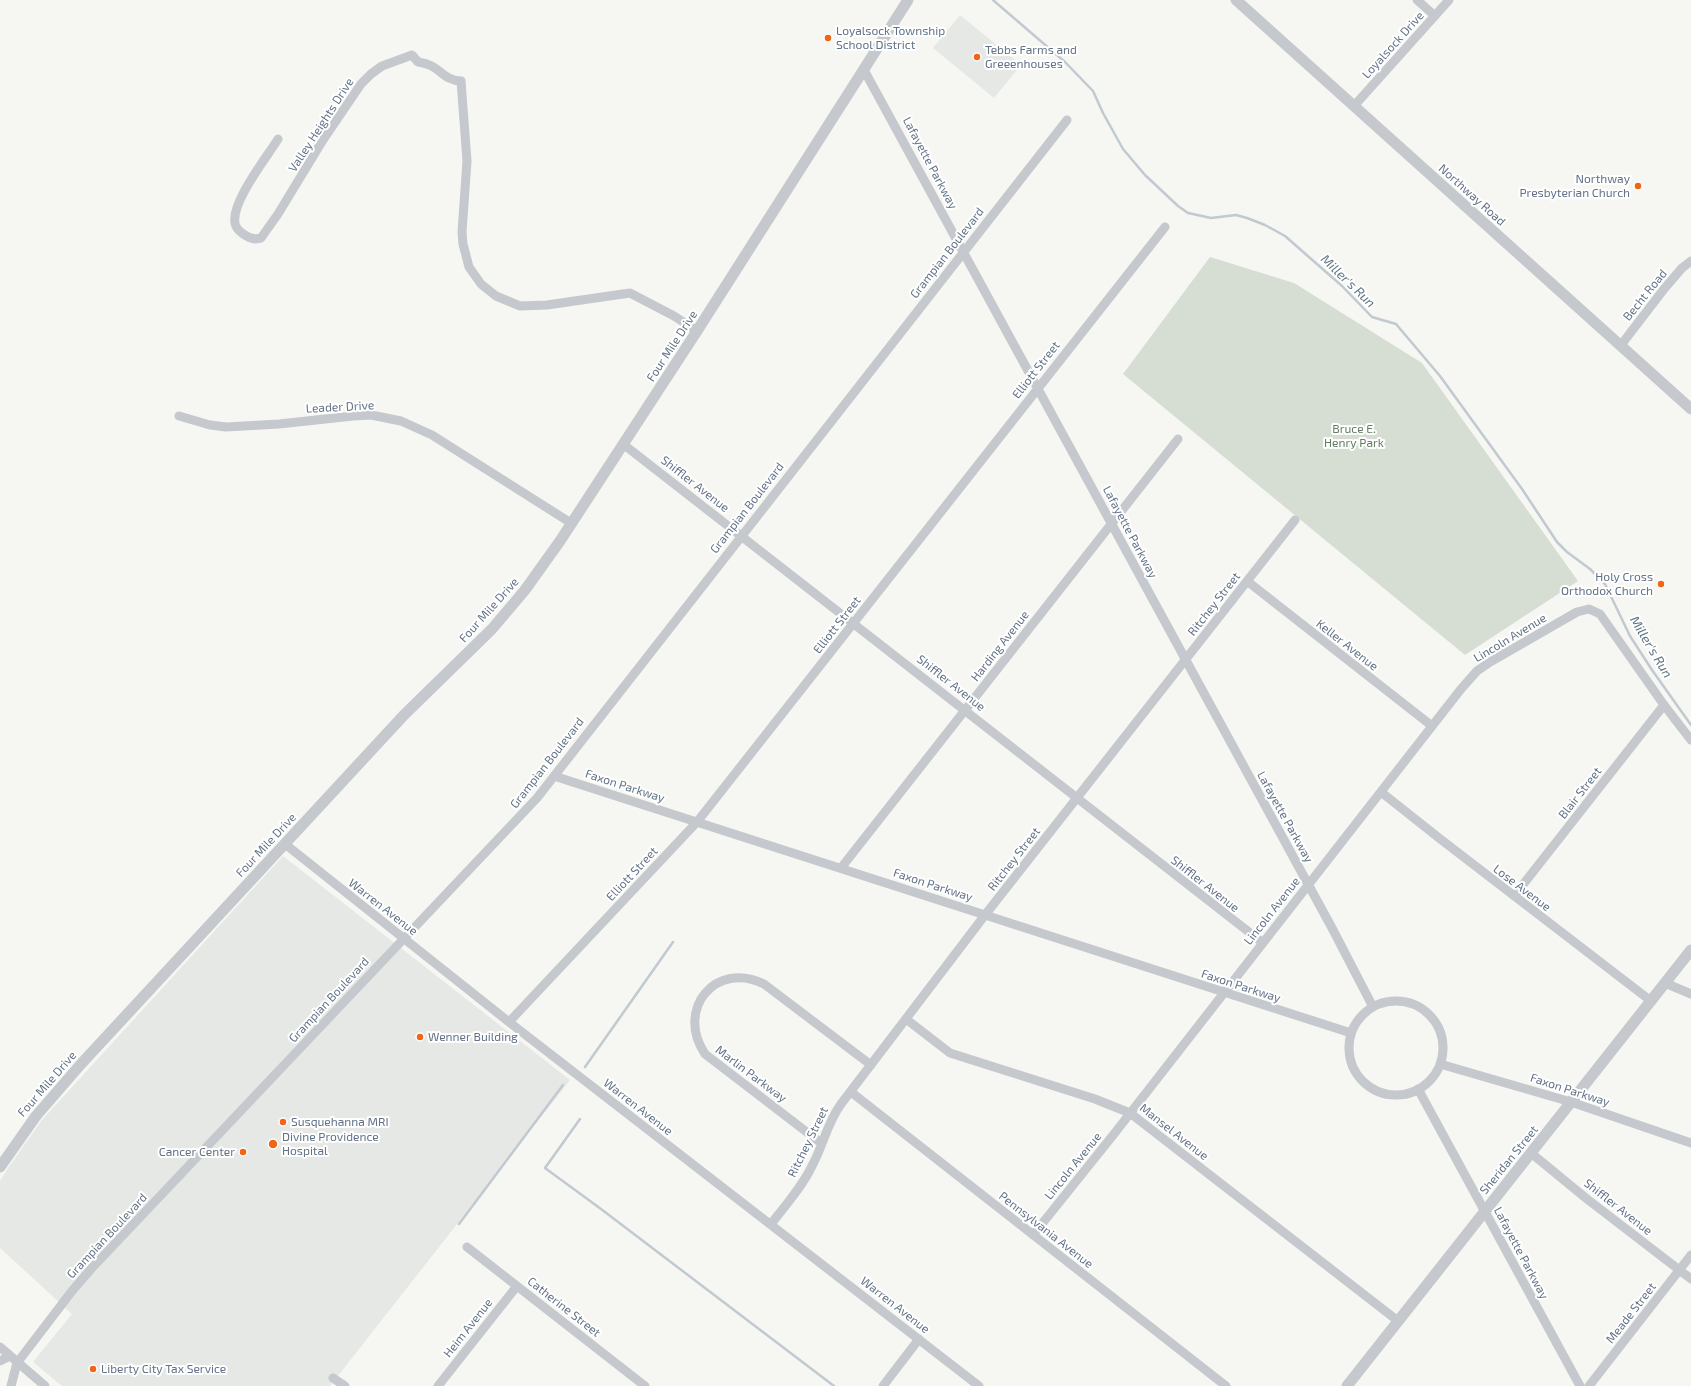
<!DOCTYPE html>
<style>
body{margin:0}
canvas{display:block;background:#f6f6f2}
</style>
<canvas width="1691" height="1386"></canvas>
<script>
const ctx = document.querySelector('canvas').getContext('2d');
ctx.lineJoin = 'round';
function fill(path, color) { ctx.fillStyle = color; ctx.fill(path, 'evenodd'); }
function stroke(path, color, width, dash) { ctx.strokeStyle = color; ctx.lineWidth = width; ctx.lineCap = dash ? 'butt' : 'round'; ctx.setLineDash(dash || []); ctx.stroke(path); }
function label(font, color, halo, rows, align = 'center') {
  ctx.font = font + ' "Exo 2",sans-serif'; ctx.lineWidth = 4; ctx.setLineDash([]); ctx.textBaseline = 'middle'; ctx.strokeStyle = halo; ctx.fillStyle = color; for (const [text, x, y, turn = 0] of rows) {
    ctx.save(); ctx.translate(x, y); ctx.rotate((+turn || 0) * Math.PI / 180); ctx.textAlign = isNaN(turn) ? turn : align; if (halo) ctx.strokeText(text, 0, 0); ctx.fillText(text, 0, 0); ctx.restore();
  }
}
fill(new Path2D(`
 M960,15L1021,65L994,98L933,48Z
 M283,856L570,1080L330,1386H62L33,1362L72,1314L0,1248V1181L8,1168L42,1120Z`), '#e6e8e5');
fill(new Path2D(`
 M1210,257L1294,283L1422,363L1578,581L1465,655L1123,374Z`), '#d6ded3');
stroke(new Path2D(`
 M993,0L1065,62L1093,91L1103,113L1123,149L1145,175L1178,206L1188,213L1211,218L1236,215L1247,218L1265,225L1285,236L1342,286L1372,317L1396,324L1440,376L1522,489L1557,542L1567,552L1590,569L1605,584L1630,636L1652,670L1691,725
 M585,1067L673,942
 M580,1119L545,1168L601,1209L834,1386
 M459,1224L563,1085`), '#c1cad0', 2.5);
stroke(new Path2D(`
 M1417,0L1435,16
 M864,70L1332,928L1373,1007
 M1354,106L1449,0
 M278,139C267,157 231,202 235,223C236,231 248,238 255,239L261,238L278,214L323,140L361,84L371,74L382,66L412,55L418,62C439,64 443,81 461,81L467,161L462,232L463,244L469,267L481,284L496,296L520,306L547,305L630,293L674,316L697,331
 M1621,345L1664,289L1682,268L1691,261
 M179,416L210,425L226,427L279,424L353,416L371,415L401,421L432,435L571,523
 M623,444L1263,943
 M1247,581L1432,726
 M554,776L1351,1033
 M1381,792L1439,838L1651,1001
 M285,844L509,1022L979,1386
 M841,868L1178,439
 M1514,896L1664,705
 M1665,983L1691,994
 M1349 1048a47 47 0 1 1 94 0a47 47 0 1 1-94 0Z
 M906,1019L950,1053L1095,1099L1130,1113L1398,1321
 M509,1022L697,822L1165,227
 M1440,1064L1571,1102L1691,1143
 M1418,1089L1580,1386
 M851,1092L1226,1386
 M821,1143L705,1054C675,1009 716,960 764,984L871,1065
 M1531,1153L1587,1199L1691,1279
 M771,1224C785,1206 802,1187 812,1166C823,1146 827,1123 841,1104L985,915L1295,520
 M1033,1235L1114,1134L1461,689L1477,671L1490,662L1577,612L1589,609L1600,614L1664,705L1691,740
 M467,1247L645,1386
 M0,1347L45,1386
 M0,1361L10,1356
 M333,1378L345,1386
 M11,1386L17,1363L72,1291L91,1269L537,798L1067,120
 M438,1386L517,1286
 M883,1386L919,1339
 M1589,1386L1691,1255`), '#c5c8cc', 9);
stroke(new Path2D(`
 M1236,0L1691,409
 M0,1167L36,1116L81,1064L404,715L492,629L525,590L560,541L697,331L908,0
 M1347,1386L1691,950`), '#c5c8cc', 11);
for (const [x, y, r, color] of [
 [828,38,4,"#f26416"],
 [977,57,4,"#f26416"],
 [1638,186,4,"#f26416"],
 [1661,584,4,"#f26416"],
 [420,1037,4,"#f26416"],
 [283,1122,4,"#f26416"],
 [273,1144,5,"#f26416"],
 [243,1152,4,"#f26416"],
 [93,1369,4,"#f26416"]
]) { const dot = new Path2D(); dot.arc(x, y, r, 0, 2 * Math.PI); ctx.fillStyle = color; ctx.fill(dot); stroke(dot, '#fff', 1.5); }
label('12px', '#627286', '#fff', [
 ["Loyalsock Township",836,31],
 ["School District",836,45],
 ["Tebbs Farms and",985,50],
 ["Greeenhouses",985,64],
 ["Northway",1630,179,"right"],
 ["Presbyterian Church",1630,193,"right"],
 ["Holy Cross",1653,577,"right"],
 ["Orthodox Church",1653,591,"right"],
 ["Wenner Building",428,1037],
 ["Susquehanna MRI",291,1122],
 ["Divine Providence",282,1137],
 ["Hospital",282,1151],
 ["Cancer Center",235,1152,"right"],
 ["Liberty City Tax Service",101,1369]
], 'left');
label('12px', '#627286', '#fff', [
 ["Loyalsock Drive",1393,45,-48],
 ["Valley Heights Drive",321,125,-57],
 ["Lafayette Parkway",930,163,62],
 ["Northway Road",1472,195,42],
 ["Grampian Boulevard",947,253,-52],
 ["Becht Road",1645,295,-51],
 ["Four Mile Drive",672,346,-57],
 ["Elliott Street",1036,370,-52],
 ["Leader Drive",340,407,-3],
 ["Shiffler Avenue",695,484,38],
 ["Grampian Boulevard",747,508,-52],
 ["Lafayette Parkway",1130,532,62],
 ["Ritchey Street",1214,604,-52],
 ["Four Mile Drive",489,610,-48],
 ["Elliott Street",837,625,-52],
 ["Lincoln Avenue",1510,638,-31],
 ["Keller Avenue",1347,645,38],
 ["Harding Avenue",1000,646,-52],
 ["Shiffler Avenue",951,683,38],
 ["Grampian Boulevard",547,763,-52],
 ["Faxon Parkway",625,786,18],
 ["Blair Street",1580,793,-52],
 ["Lafayette Parkway",1285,817,61],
 ["Four Mile Drive",266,845,-47],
 ["Ritchey Street",1014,859,-52],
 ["Elliott Street",632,874,-47],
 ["Shiffler Avenue",1205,884,38],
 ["Faxon Parkway",933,885,18],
 ["Lose Avenue",1522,888,37],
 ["Warren Avenue",383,907,38],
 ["Lincoln Avenue",1272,911,-52],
 ["Faxon Parkway",1241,986,18],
 ["Grampian Boulevard",329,1000,-47],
 ["Marlin Parkway",751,1074,37],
 ["Four Mile Drive",47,1084,-49],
 ["Faxon Parkway",1570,1090,18],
 ["Warren Avenue",638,1107,38],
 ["Mansel Avenue",1174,1132,38],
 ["Ritchey Street",808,1142,-64],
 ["Sheridan Street",1509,1160,-51],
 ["Lincoln Avenue",1073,1166,-51],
 ["Shiffler Avenue",1618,1207,38],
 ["Pennsylvania Avenue",1046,1230,38],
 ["Grampian Boulevard",107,1236,-47],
 ["Lafayette Parkway",1521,1253,62],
 ["Warren Avenue",895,1305,38],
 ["Catherine Street",564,1307,38],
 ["Meade Street",1631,1313,-52],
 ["Heim Avenue",468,1328,-52]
]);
label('12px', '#647c62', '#fff', [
 ["Bruce E.",1354,429],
 ["Henry Park",1354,443]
]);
label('italic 13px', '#5e7483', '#fff', [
 ["Miller's Run",1348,281,44],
 ["Miller's Run",1651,647,59]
]);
</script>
